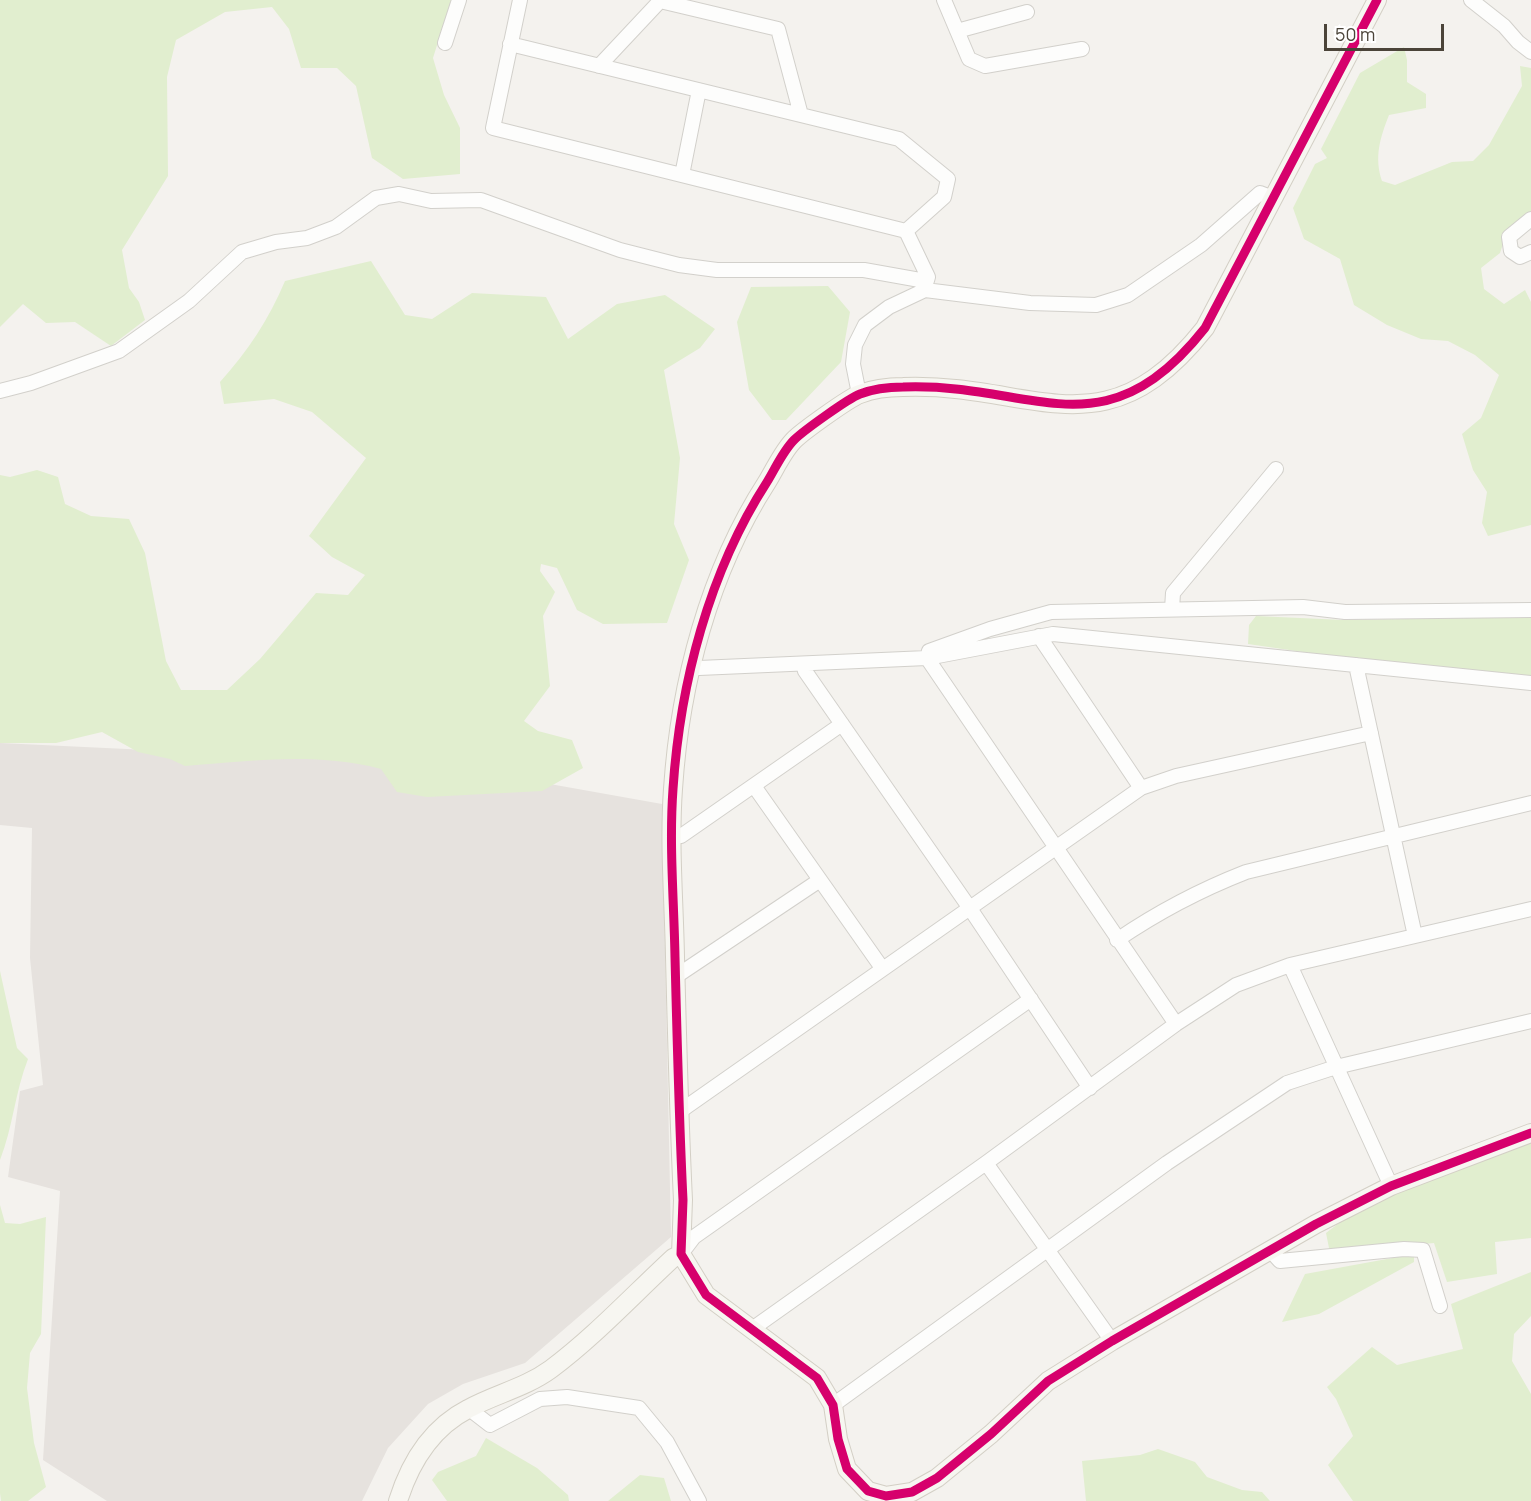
<!DOCTYPE html>
<style>
body{margin:0}
#map{position:relative;width:1531px;height:1501px;overflow:hidden;background:#f4f2ee;font-family:Manrope,sans-serif}
canvas{display:block}
.scale{position:absolute;left:1324px;top:24px;width:120px;height:27px;box-sizing:border-box;border:3px solid #4b4439;border-top:0;padding-left:8px;font-size:18px;line-height:21px;white-space:nowrap;color:#4b4439;-webkit-text-stroke:4px #fff;paint-order:stroke}
</style>
<div id="map">
<canvas width="1531" height="1501"></canvas>
<div class="scale">50 m</div>
</div>
<script>
const ctx = document.querySelector('canvas').getContext('2d');
ctx.lineJoin = 'round';
function fill(path, color) { ctx.fillStyle = color; ctx.fill(path, 'evenodd'); }
function stroke(path, color, width, dash) { ctx.strokeStyle = color; ctx.lineWidth = width; ctx.lineCap = dash ? 'butt' : 'round'; ctx.setLineDash(dash || []); ctx.stroke(path); }
fill(new Path2D(`
 M0,743L338,759L533,781L662,804L671,1237L525,1363L463,1384L428,1404L388,1448L362,1501H107L43,1460L60,1191L8,1177L20,1091L43,1085L30,958L32,828L0,825Z`), '#e6e2de');
fill(new Path2D(`
 M0,0H451L433,58L444,95L460,128V174L403,179L372,158L356,86L337,68H301L289,29L272,7L225,12L176,40L167,77L168,176L122,250L129,288L139,302L145,320L111,346L75,322L46,323L23,304L0,327Z
 M1404,47L1407,60V82L1426,94V108L1389,115C1380,138 1374,157 1382,181L1395,185L1452,162L1473,161L1489,145L1522,86L1520,66L1531,68V211L1505,238L1500,253L1481,268L1484,289L1504,304L1525,290L1531,302V525L1488,536L1482,523L1487,492L1473,470L1462,434L1481,418L1499,375L1475,355L1448,341L1421,339L1387,325L1354,305L1340,259L1304,239L1293,208L1315,164L1327,158L1321,149L1360,73Z
 M371,261L405,315L432,319L472,293L546,297L568,339L617,304L665,295L715,329L700,348L664,370L680,458L674,524L689,560L667,623L603,624L577,610L557,568L541,564L540,571L555,592L543,616L550,686L524,721L538,731L572,740L583,768L542,791L427,797L397,792L381,769C316,752 251,761 185,766L170,759L138,752L102,732L56,743H0V475L10,477L37,470L58,477L65,504L91,516L129,519L145,553L166,661L181,690H227L260,659L316,593L348,595L365,575L332,557L309,536L366,458L312,412L274,399L224,404L220,382C248,351 269,319 285,281Z
 M828,286L850,312L841,362L786,420H772L749,390L737,322L751,287Z
 M1256,616L1344,620L1531,617V676L1358,660L1248,644L1249,625Z
 M0,971L17,1048L28,1059C15,1092 13,1127 0,1160Z
 M1531,1142V1238L1495,1242L1497,1274L1447,1282L1434,1243L1330,1253L1326,1233L1361,1206Z
 M0,1205L5,1223L20,1224L46,1217L41,1334L30,1353L27,1388L34,1443L46,1487L28,1501H1L0,1493Z
 M1414,1254V1262L1319,1314L1282,1322L1305,1274Z
 M1531,1272V1316L1514,1334L1512,1361L1531,1394V1501H1353L1328,1465L1353,1436L1336,1399L1327,1387L1372,1347L1397,1365L1463,1349L1451,1304Z
 M486,1438L537,1468L568,1495L569,1501H447L432,1480L438,1472L476,1456Z
 M1158,1449L1195,1462L1207,1477L1242,1490L1262,1492L1270,1501H1086L1082,1461L1140,1455Z
 M640,1475L664,1478L671,1501H608Z`), '#e1eecf');
const street = new Path2D(`
 M520,0L493,128L906,231L928,277L925,287
 M944,0L969,59L985,66L1082,49
 M1471,0L1504,26L1518,42L1531,52
 M957,31L1027,12
 M445,43L459,0
 M510,44L899,139L948,179L944,197L906,231
 M599,66L660,1L778,29L801,115
 M682,175L699,90
 M1531,219L1509,237L1511,251L1520,257L1531,252
 M0,391L31,383L119,351L189,301L242,252L276,242L307,238L336,227L376,198L399,194L431,201L481,200L620,250L679,265L717,270H864L920,280L925,290
 M859,394L853,364L855,345L865,325L889,307L925,290L1030,303L1096,305L1128,295L1201,245L1260,193L1273,198
 M1172,609L1173,593L1276,469
 M1039,636L1141,788
 M803,664L805,671L969,907L1090,1088
 M690,665L699,668L927,658L1053,634L1531,683
 M1356,665L1415,936
 M754,786L882,968
 M672,837L681,836L842,724
 M1117,940C1158,912 1200,890 1246,872L1531,803
 M1290,965L1391,1186
 M676,974L681,973L820,880
 M1176,1024L927,658L929,651L990,629L1051,612L1303,607L1345,612L1531,610
 M679,1112L1141,788L1176,776L1371,733
 M986,1163L1112,1341
 M1270,1250L1280,1261L1404,1249L1423,1250L1440,1306
 M681,1254L694,1237L1031,999
 M752,1329L986,1163L1176,1024L1236,985L1290,965L1531,909
 M833,1405L1167,1163L1287,1083L1336,1067L1531,1021
 M468,1408L490,1425L540,1399L567,1397L639,1408L667,1442L699,1501`);
const secondary = new Path2D(`
 M1377,0L1205,328C1103,457 1034,382 903,387C890,387 873,389 860,394C849,398 803,431 794,440C783,451 775,469 767,482C709,572 680,683 673,789C669,845 674,901 675,957C677,1038 679,1119 683,1200L681,1254L706,1295L817,1378L833,1405L838,1439L847,1469L868,1491L886,1496L912,1492L937,1478L991,1434L1048,1381L1112,1341L1316,1224L1391,1186L1531,1133
 M398,1501C410,1463 431,1428 468,1409C495,1394 525,1388 551,1369C594,1337 633,1295 673,1258L681,1254`);
stroke(street, '#d2d0cb', 16);
stroke(secondary, '#d3cfc5', 20);
stroke(street, '#fdfdfc', 14);
stroke(secondary, '#f7f6f1', 18);
stroke(new Path2D(`
 M1377,0L1205,328C1103,457 1034,382 903,387C890,387 873,389 860,394C849,398 803,431 794,440C783,451 775,469 767,482C709,572 680,683 673,789C669,845 674,901 675,957C677,1038 679,1119 683,1200L681,1254L706,1295L817,1378L833,1405L838,1439L847,1469L868,1491L886,1496L912,1492L937,1478L991,1434L1048,1381L1112,1341L1316,1224L1391,1186L1531,1133`), '#d6006c', 9);
</script>
